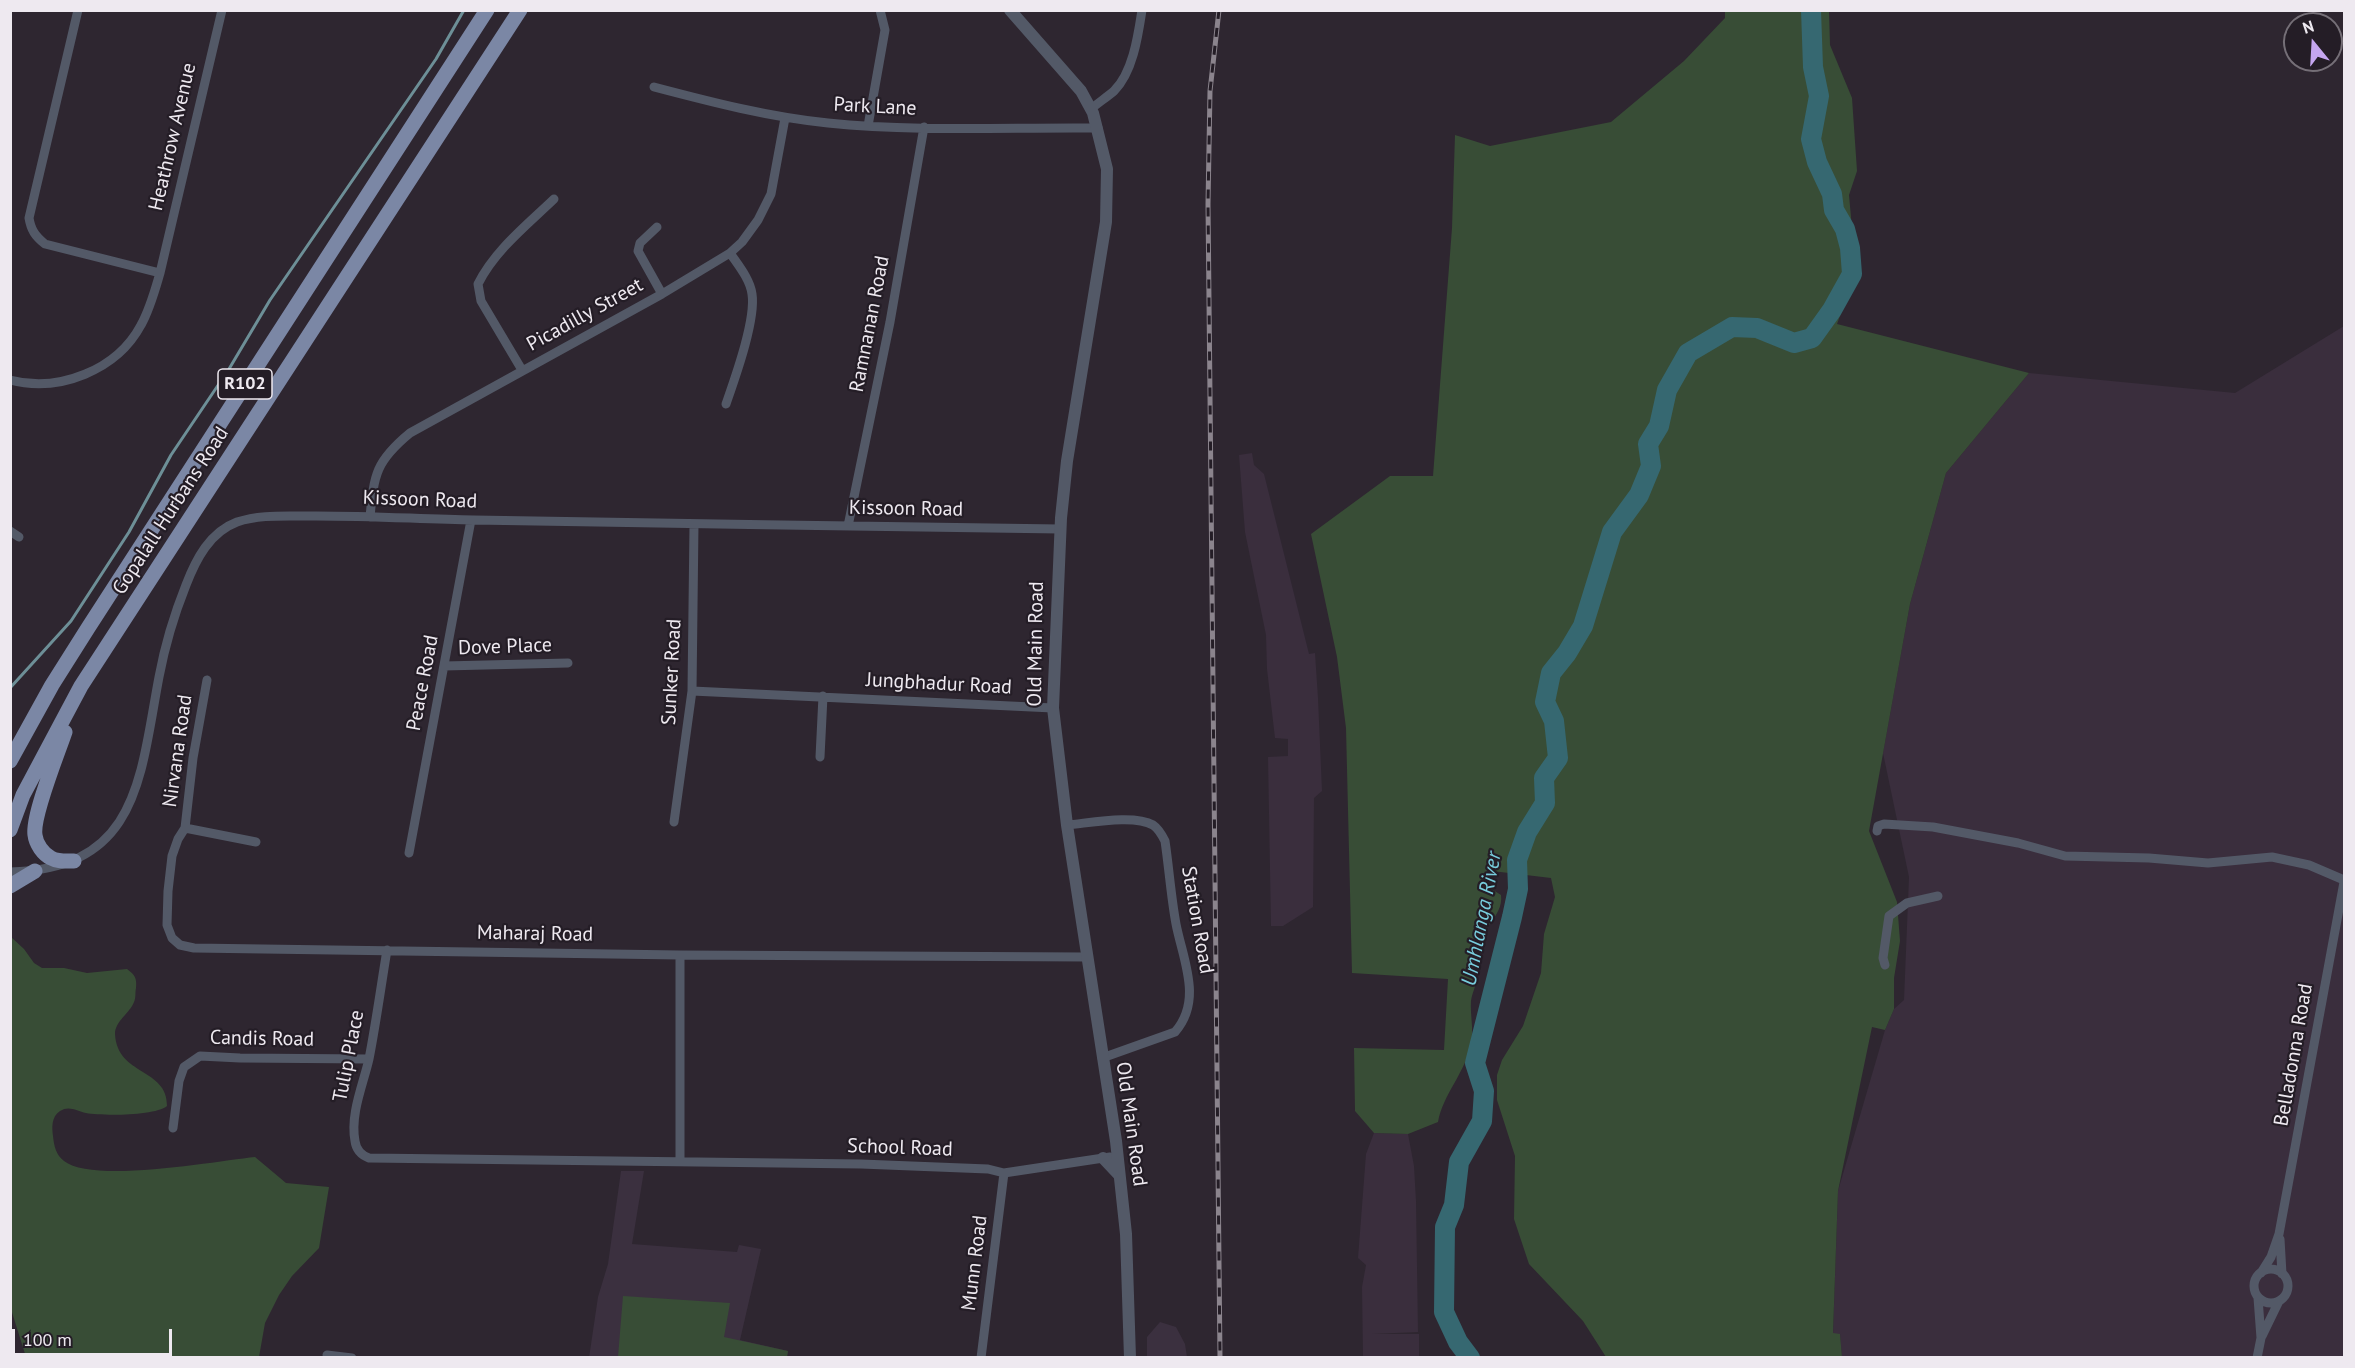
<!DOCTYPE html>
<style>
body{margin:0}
#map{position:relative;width:2355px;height:1368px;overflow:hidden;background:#2e2630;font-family:"PT Sans",sans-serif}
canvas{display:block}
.frame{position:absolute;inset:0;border:12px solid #eee9f0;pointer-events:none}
.north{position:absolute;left:2283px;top:12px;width:60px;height:60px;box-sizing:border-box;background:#241d26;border:2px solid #756f77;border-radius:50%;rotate:342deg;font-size:16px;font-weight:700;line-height:24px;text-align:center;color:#eee9f0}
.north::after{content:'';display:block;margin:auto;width:21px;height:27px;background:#c5a6f0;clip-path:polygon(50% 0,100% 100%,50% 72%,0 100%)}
.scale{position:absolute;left:12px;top:1329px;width:160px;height:27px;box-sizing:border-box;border:3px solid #eee9f0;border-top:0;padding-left:8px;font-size:18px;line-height:21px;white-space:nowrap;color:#eee9f0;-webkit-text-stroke:4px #241d26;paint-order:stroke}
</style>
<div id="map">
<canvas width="2355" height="1368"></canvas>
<div class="frame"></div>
<div class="north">N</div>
<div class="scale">100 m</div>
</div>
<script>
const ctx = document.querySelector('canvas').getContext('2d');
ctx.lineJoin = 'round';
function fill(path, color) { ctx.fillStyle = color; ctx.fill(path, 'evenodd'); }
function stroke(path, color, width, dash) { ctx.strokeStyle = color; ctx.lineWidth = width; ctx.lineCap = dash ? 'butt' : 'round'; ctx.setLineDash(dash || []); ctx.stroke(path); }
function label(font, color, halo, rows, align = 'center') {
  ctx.font = font + ' "PT Sans",sans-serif'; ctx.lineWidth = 4.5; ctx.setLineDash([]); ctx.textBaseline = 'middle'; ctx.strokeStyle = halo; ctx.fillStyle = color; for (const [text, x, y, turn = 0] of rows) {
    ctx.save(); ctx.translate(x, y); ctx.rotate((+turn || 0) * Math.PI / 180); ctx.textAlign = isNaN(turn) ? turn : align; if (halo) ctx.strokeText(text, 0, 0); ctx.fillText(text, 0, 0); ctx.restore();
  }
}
fill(new Path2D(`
 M2344,326V1357L1842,1358L1840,1334H1833L1838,1191L1885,1030L1894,1009L1904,1000L1909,877L1883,753L1910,604L1946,473L2029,373L2235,393Z
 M1252,453L1254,465L1264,474L1309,654L1315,653L1318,698L1322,791L1314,798L1313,907L1283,926H1271L1268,757L1288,756V739L1275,738L1267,669L1266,635L1245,532L1239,455Z
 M1374,1133L1408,1134L1414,1166L1416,1201L1418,1332L1372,1334H1419V1357H1363L1362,1287L1366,1265L1358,1258L1366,1154Z`), '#3a2e3d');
fill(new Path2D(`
 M621,1171H644L632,1244L737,1252L739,1245L761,1249L740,1340L788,1351L787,1357L589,1358L598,1297L608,1264Z
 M1160,1322L1176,1327L1185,1344L1187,1357H1147V1337Z`), '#3b303f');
fill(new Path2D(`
 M1725,11H1829L1830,45L1852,98L1857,171L1849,195L1855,261L1851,286L1837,324L2029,373L1946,473L1910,604L1869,831L1897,902L1900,941L1894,978V1009L1885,1030L1872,1027L1838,1191L1833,1333L1840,1334L1842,1357H1606L1583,1321L1529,1264L1514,1219L1515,1156L1497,1100V1075L1502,1060L1523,1026L1541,973L1544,934L1555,897L1551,878L1492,871L1488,884L1478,883L1487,886L1501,895C1504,917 1477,931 1475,952C1474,959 1477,967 1477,975C1477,984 1472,993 1471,1001C1470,1015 1474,1029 1471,1043C1466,1072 1443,1094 1438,1122L1408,1134L1374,1133L1355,1111L1354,1048L1444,1050L1448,979L1352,973L1346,728L1337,657L1311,534L1390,476H1433L1452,228L1455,135L1490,146L1611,122L1684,61L1725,18Z
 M11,937L24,949L34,963L42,968H64L87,973L127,969C135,975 137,978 136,988C135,993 136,998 134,1002C130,1013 115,1021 115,1034C117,1076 168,1068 167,1106C155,1116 102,1116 86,1113C77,1111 69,1105 60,1111C51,1117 52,1128 53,1136C54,1146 56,1155 64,1161C93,1184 216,1161 255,1157L286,1183L329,1187L319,1248L292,1276L279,1295L265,1323L259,1357H26L10,1306Z
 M623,1296L730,1303L724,1337L788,1351L787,1357H618Z`), '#384d36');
stroke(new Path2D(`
 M10,688L71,621L129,532L171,455L229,369L270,300L436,59L464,10`), '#6d8f97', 3);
stroke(new Path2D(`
 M1470,1358L1458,1342L1444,1312L1445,1227L1454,1205L1459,1162L1482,1121L1484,1091L1475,1063L1512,917L1518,889L1517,860L1527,832L1545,803L1544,778L1558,758L1554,721L1545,702L1551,673L1567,653L1583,626L1612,532L1639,495L1651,466L1648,444L1659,426L1667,390L1688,353L1732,327L1757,328L1794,343L1812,338L1832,310L1852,274L1850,248L1845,229L1834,210L1832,194L1817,162L1811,139L1819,96L1813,67L1811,10`), '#366871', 20);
stroke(new Path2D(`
 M78,10L29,218C31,230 35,236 45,244L160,273
 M654,87C711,102 769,117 828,123C917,132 1009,127 1098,128
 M1091,109C1098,103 1107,97 1114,91C1133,72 1138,36 1142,10
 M868,126L885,30L880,10
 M657,227L640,243L638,251L662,294
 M522,370L481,301L478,284C495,250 527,225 554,199
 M10,380C59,393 117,370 141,325C150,309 155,290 160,273L222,10
 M726,404C735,378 756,320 752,294C750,279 738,265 730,253
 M370,517C374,474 376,461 410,433L662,294L730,253L742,242L758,220L771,194L785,118
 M848,526L890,322L924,127
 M10,531L19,537
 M444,666L568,663
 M692,691L1053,708
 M820,757L823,696
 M674,822L692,691L694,524
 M1067,825C1090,823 1134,814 1153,825C1159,829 1162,835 1165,841C1169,868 1171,897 1176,924C1183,960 1203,1000 1175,1032L1102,1058
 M185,828L193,758L207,680
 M1877,831L1878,826L1884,824L1933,827L2018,843L2065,856L2149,858L2208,863L2272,857L2309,865L2344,880
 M256,842L185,828L178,839L172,856L168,891L167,925L172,938L180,945L194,948L680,955L1087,957
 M409,853L471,520
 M10,872C139,869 140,777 159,677C165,645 174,615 186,585C196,559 210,532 237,522C258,515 280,516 301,516C359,515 417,519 474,520C669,524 865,526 1060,529
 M387,950C381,986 376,1023 369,1059C363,1085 350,1114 355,1141C356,1149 361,1155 369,1158L861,1164L988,1169L1004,1173L1110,1157
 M1885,965L1883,958L1889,916L1907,903L1938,896
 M173,1128L179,1081L184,1067L200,1056L240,1058L369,1059
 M680,1161V955
 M2280,1239L2282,1274
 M2254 1286a17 17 0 1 1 34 0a17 17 0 1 1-34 0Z
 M2261,1273L2271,1257L2279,1234L2344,882
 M2262,1336L2279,1301
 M327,1355L352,1358
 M981,1358L1004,1173
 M2257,1358L2261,1338L2258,1298`), '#535967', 9);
stroke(new Path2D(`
 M1010,10L1081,91L1093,113L1107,169L1106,222L1067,461L1061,518L1053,708L1067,825L1116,1141L1126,1234L1130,1358
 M1103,1158L1119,1175`), '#535967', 12);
stroke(new Path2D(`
 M65,732C58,753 32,816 35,835C36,844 43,854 51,858C58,862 66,861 74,861
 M10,761L52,685L88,628L487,10
 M10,830L23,795L81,686L520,10
 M10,886L35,871`), '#7b87a5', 15);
const rail = new Path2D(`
 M1219,10L1210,91L1208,204L1220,1358`);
stroke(rail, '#8b848d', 5);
stroke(rail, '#241d26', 3, [9]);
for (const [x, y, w] of [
 [245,384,54]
]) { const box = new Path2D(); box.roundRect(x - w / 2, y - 15, w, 30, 4.5); ctx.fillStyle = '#241d26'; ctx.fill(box); stroke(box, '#eee9f0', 1.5); }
label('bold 18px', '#eee9f0', null, [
 ["R102",245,384]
]);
label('20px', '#eee9f0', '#241d26', [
 ["Park Lane",875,107,3],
 ["Heathrow Avenue",173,137,-77],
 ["Picadilly Street",585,315,-29],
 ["Ramnanan Road",870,324,-79],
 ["Kissoon Road",420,500,2],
 ["Kissoon Road",906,509,1],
 ["Gopalall Hurbans Road",171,511,-57],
 ["Old Main Road",1036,644,-89],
 ["Dove Place",505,647,-2],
 ["Sunker Road",672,672,-87],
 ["Peace Road",423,683,-79],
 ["Jungbhadur Road",939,684,3],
 ["Nirvana Road",178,751,-82],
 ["Station Road",1197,920,80],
 ["Maharaj Road",535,934,1],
 ["Candis Road",262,1039,1],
 ["Belladonna Road",2294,1055,-80],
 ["Tulip Place",349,1056,-79],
 ["Old Main Road",1131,1124,82],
 ["School Road",900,1148,2],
 ["Munn Road",975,1263,-83]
]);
label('italic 21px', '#78cddd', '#241d26', [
 ["Umhlanga River",1482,919,-79]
]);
</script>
